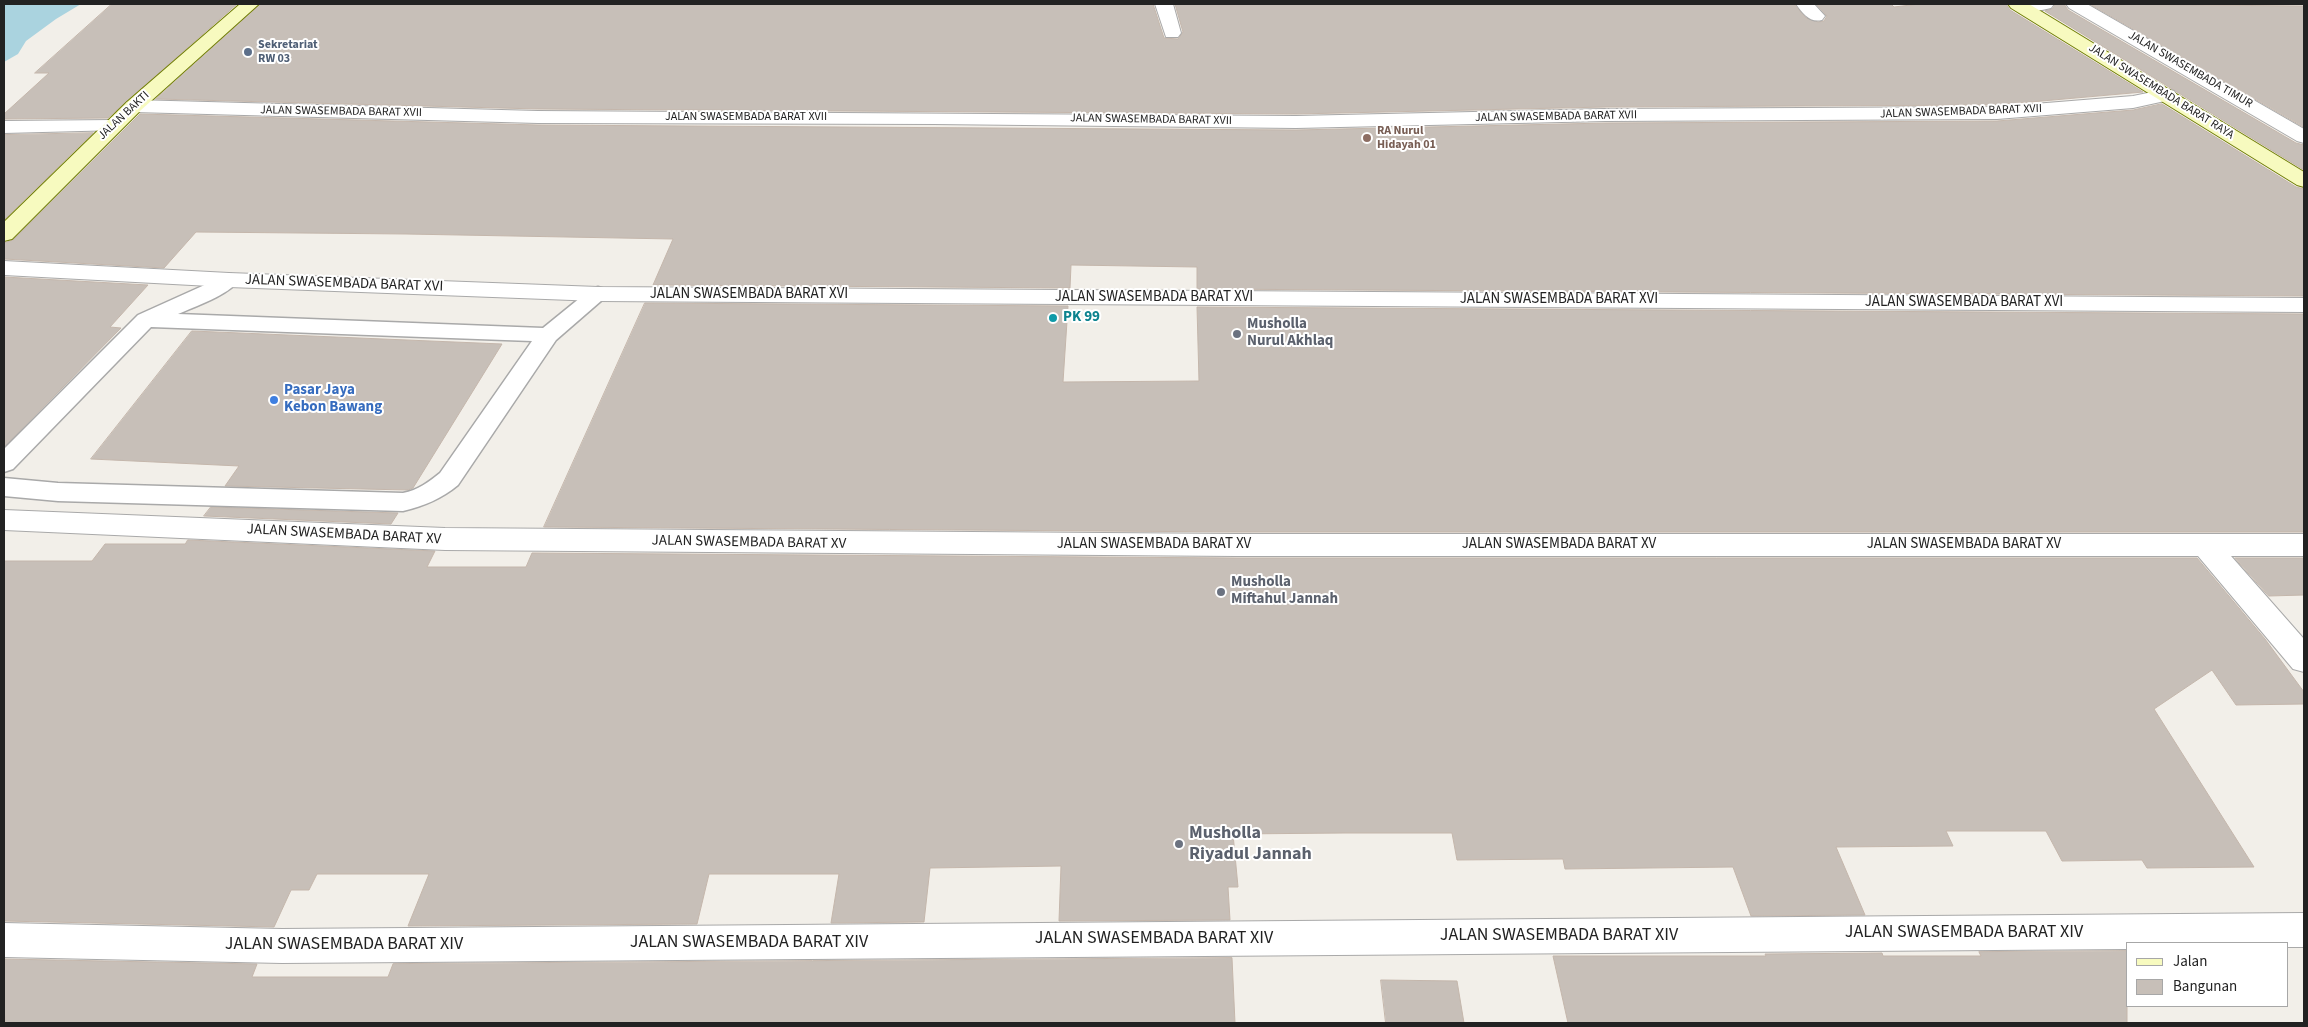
<!DOCTYPE html>
<style>
body{margin:0}
#map{position:relative;width:2308px;height:1027px;overflow:hidden;background:#f2efe9;font-family:"Source Sans 3",sans-serif}
canvas{display:block}
.frame{position:absolute;inset:0;border:5px solid #222;pointer-events:none}
.legend{position:absolute;left:2126px;top:942px;width:162px;height:65px;box-sizing:border-box;background:#fff;border:1px solid #a7a7a7;margin:0;padding:6px 9px;list-style:none;font-size:15px;color:#222}
.legend li{display:flex;align-items:center;gap:10px;height:25px}
.legend b{width:25px;border:1px solid #a7a7a7}
</style>
<div id="map">
<canvas width="2308" height="1027"></canvas>
<div class="frame"></div>
<ul class="legend">
<li><b style="height:6px;background:#f7fabf"></b>Jalan</li>
<li><b style="height:14px;background:#c7bfb8"></b>Bangunan</li>
</ul>
</div>
<script>
const ctx = document.querySelector('canvas').getContext('2d');
ctx.lineJoin = 'round';
function fill(path, color) { ctx.fillStyle = color; ctx.fill(path, 'evenodd'); }
function stroke(path, color, width, dash) { ctx.strokeStyle = color; ctx.lineWidth = width; ctx.lineCap = dash ? 'butt' : 'round'; ctx.setLineDash(dash || []); ctx.stroke(path); }
function label(font, color, halo, rows, align = 'center') {
  ctx.font = font + ' "Source Sans 3",sans-serif'; ctx.lineWidth = 4; ctx.setLineDash([]); ctx.textBaseline = 'middle'; ctx.strokeStyle = halo; ctx.fillStyle = color; for (const [text, x, y, turn = 0] of rows) {
    ctx.save(); ctx.translate(x, y); ctx.rotate((+turn || 0) * Math.PI / 180); ctx.textAlign = isNaN(turn) ? turn : align; if (halo) ctx.strokeText(text, 0, 0); ctx.fillText(text, 0, 0); ctx.restore();
  }
}
fill(new Path2D(`
 M4,4H81L56,19L26,41L18,54L4,62Z`), '#aad3df');
const building = new Path2D(`
 M112,4H237L108,118L4,119V114L49,73H35Z
 M261,4H1153L1164,38L1178,39L1183,32L1175,4H1794L1806,18L1818,22L1824,21L1827,16L1816,4H1891L1894,7L1919,4H2006L2010,10L2143,92L1997,105L1606,107L1296,114L538,109L156,99Z
 M2056,4H2064L2068,10L2296,143L2304,145V170L2045,11L2052,9Z
 M2090,4L2304,6V127Z
 M2162,104L2296,187L2304,189V296L1197,289V267L1071,265L1070,288L653,285L673,239L406,234L196,232L164,268L4,259V243L13,240L140,114L538,125L1296,130L1606,123L1997,121L2133,110Z
 M93,133L4,220V135Z
 M4,277L148,285L110,327L121,328L4,447Z
 M645,303L1068,306L1063,382L1199,381L1197,307L2304,314V532H1236L544,527Z
 M192,331L502,344L413,488L408,490L225,486L239,466L91,459Z
 M211,507L398,513L391,524L204,516Z
 M188,540L435,551L427,567H526L532,553L1236,558H2197L2265,639L2304,692V704L2236,705L2212,670L2154,709L2254,867L2147,868L2142,860L2062,861L2046,831H1946L1953,846L1836,847L1865,915L1751,916L1733,867L1565,869L1563,859L1457,860L1452,833H1345L1233,834L1238,887H1228L1230,920L1059,921L1061,866L930,868L924,922L831,923L839,874H709L697,924L408,926L429,874H317L309,890H291L274,927L4,921V561H92L105,544H185Z
 M2235,558H2304V595L2269,596Z
 M2127,951V1023H1568L1553,956H1766L1765,954L1882,953L1883,956H1981L1979,952Z
 M1232,958L1235,1023H5L4,1004V959L257,964L252,977H388L393,964Z
 M1381,980L1457,981L1464,1023H1386Z`);
fill(building, '#c7bfb8');
stroke(building, '#c4b6ab', 1);
const lane = new Path2D(`
 M229,274L236,275L239,280C229,295 194,307 178,314L543,328L591,289L598,287L605,289L609,294L556,340L458,485C441,499 424,506 403,511L58,501L4,496V478L58,483L403,493C418,490 429,482 440,473L532,341L151,327L13,469L4,472V449L138,315Z`);
const street = new Path2D(`
 M1155,4H1173L1181,33L1178,37H1166Z
 M1796,4H1814L1825,16L1822,20C1810,23 1803,14 1796,4Z
 M2014,4H2054L2051,8C2040,11 2026,13 2015,10L2012,6Z
 M2066,4H2087L2304,129V143L2297,141L2069,8Z
 M2167,89L2174,91L2177,95L2174,99L2133,108L1997,119L1606,121L1296,128L934,124L538,123L134,112L127,110L124,106L127,102L134,100L538,111L1296,116L1606,109L1997,107L2133,96Z
 M113,120L120,122L123,126L120,130L4,133V121Z
 M4,261L229,273L598,287L2304,298V312L598,301L229,287L4,275Z
 M4,510L445,528L1236,534H2304V556H2231L2304,639V672L2293,669L2198,556H1236L445,550L4,530Z
 M2304,913V947H2287V943H2127V949L282,963L4,957V923L282,929Z`);
const secondary = new Path2D(`
 M240,4H259L141,110L12,239L4,241V222L127,102Z
 M2008,4H2029L2304,172V187L2297,185L2011,8Z`);
stroke(lane, '#a9a9a9', 3);
stroke(street, '#a9a9a9', 2);
stroke(secondary, '#707d05', 2);
fill(lane, '#fff');
fill(street, '#fff');
fill(secondary, '#f7fabf');
for (const [x, y, r, color] of [
 [248,52,5,"#5c6f8a"],
 [1367,138,5,"#8d6e63"],
 [1053,318,5,"#0f9aa8"],
 [1237,334,5,"#6b7280"],
 [274,400,5,"#3f7fe0"],
 [1221,592,5,"#6b7280"],
 [1179,844,5,"#6b7280"]
]) { const dot = new Path2D(); dot.arc(x, y, r, 0, 2 * Math.PI); ctx.fillStyle = color; ctx.fill(dot); stroke(dot, '#fff', 2); }
label('bold 12px', '#4e5e75', '#fff', [
 ["Sekretariat",258,45],
 ["RW 03",258,59]
], 'left');
label('12px', '#222', '#fff', [
 ["JALAN SWASEMBADA TIMUR",2190,70,30],
 ["JALAN SWASEMBADA BARAT RAYA",2161,92,32],
 ["JALAN SWASEMBADA BARAT XVII",341,112,1],
 ["JALAN SWASEMBADA BARAT XVII",1961,112,-2],
 ["JALAN BAKTI",124,116,-43],
 ["JALAN SWASEMBADA BARAT XVII",746,117],
 ["JALAN SWASEMBADA BARAT XVII",1556,117,-1],
 ["JALAN SWASEMBADA BARAT XVII",1151,120,1]
]);
label('bold 12px', '#785e54', '#fff', [
 ["RA Nurul",1377,131],
 ["Hidayah 01",1377,145]
], 'left');
label('15px', '#222', '#fff', [
 ["JALAN SWASEMBADA BARAT XVI",344,284,2],
 ["JALAN SWASEMBADA BARAT XVI",749,295],
 ["JALAN SWASEMBADA BARAT XVI",1154,298],
 ["JALAN SWASEMBADA BARAT XVI",1559,300],
 ["JALAN SWASEMBADA BARAT XVI",1964,303],
 ["JALAN SWASEMBADA BARAT XV",344,535,3],
 ["JALAN SWASEMBADA BARAT XV",749,543,1],
 ["JALAN SWASEMBADA BARAT XV",1154,545],
 ["JALAN SWASEMBADA BARAT XV",1559,545],
 ["JALAN SWASEMBADA BARAT XV",1964,545]
]);
label('bold 15px', '#0d838f', '#fff', [
 ["PK 99",1063,318]
], 'left');
label('bold 15px', '#5b616d', '#fff', [
 ["Musholla",1247,325],
 ["Nurul Akhlaq",1247,342],
 ["Musholla",1231,583],
 ["Miftahul Jannah",1231,600]
], 'left');
label('bold 15px', '#366cbe', '#fff', [
 ["Pasar Jaya",284,391],
 ["Kebon Bawang",284,408]
], 'left');
label('bold 18px', '#5b616d', '#fff', [
 ["Musholla",1189,834],
 ["Riyadul Jannah",1189,855]
], 'left');
label('18px', '#222', '#fff', [
 ["JALAN SWASEMBADA BARAT XIV",1964,933],
 ["JALAN SWASEMBADA BARAT XIV",1559,936],
 ["JALAN SWASEMBADA BARAT XIV",1154,939],
 ["JALAN SWASEMBADA BARAT XIV",749,943],
 ["JALAN SWASEMBADA BARAT XIV",344,945]
]);
</script>
